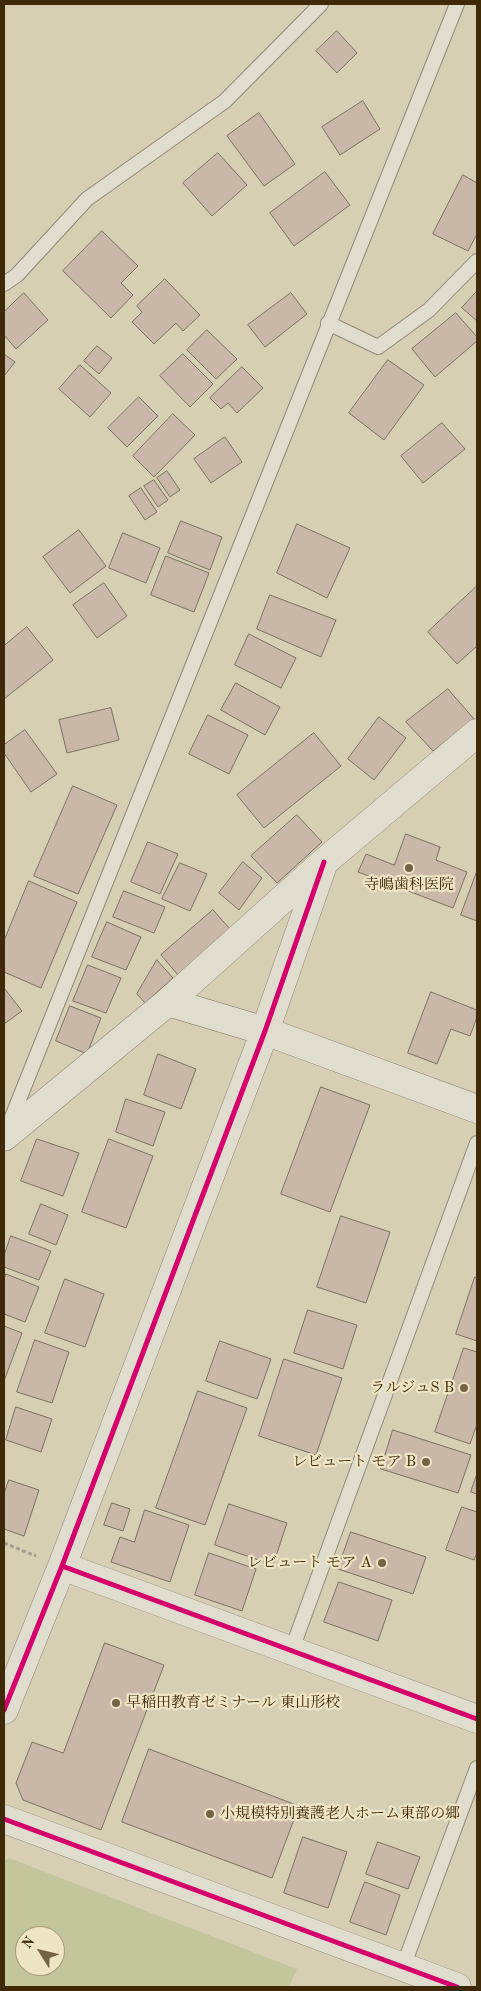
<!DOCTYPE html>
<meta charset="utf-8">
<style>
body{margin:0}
#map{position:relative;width:481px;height:1991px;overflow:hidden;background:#d7cfb4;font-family:"Old Standard TT",serif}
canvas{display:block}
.frame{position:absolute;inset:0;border:5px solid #3f2909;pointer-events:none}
.north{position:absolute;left:15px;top:1926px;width:50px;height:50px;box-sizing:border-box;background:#eee5c5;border:1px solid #a89a7a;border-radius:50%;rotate:306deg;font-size:14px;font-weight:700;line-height:20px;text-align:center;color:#3f2909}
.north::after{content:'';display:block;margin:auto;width:18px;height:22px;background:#746345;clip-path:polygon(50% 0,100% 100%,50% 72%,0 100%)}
</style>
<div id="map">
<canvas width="481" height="1991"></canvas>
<div class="frame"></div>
<div class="north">N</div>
</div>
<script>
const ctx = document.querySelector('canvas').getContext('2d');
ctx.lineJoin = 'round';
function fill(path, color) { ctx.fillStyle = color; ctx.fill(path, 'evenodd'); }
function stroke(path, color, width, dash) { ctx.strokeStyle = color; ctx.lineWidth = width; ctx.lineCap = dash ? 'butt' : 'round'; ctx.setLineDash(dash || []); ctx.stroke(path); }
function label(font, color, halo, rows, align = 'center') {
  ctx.font = font + ' "Old Standard TT","Noto Serif JP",serif'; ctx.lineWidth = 4.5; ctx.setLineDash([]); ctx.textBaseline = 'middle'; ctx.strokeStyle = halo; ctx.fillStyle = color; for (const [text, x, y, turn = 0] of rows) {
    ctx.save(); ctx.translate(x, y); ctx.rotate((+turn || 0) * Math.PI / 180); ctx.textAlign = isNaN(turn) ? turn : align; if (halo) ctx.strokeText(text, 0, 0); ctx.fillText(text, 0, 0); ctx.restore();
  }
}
fill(new Path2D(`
 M9,1858L297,1969L289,1987H4V1861ZM25,1936H55V1966H25Z`), '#c3c69c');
const building = new Path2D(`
 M337,31L357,53L337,73L316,51Z
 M363,101L380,129L340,155L322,127Z
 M259,113L295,164L264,186L227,136Z
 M218,153L247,185L212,216L183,183Z
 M325,172L350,205L294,246L270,213Z
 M463,175L477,183V234L468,251L433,234Z
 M102,231L138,266L121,283L133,295L111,318L63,271Z
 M165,279L200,315L183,331L176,323L154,344L132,322L142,312L137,306Z
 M477,291V321L462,308Z
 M24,293L48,320L16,349L4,335V312Z
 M291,293L307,314L265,347L248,325Z
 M456,313L477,337V341L435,377L412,349Z
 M207,330L237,359L216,379L187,350Z
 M97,346L112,358L99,374L84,361Z
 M4,354L15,362L4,376Z
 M183,354L213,384L190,407L160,376Z
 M388,360L424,385L384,440L349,413Z
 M80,365L111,393L90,417L59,389Z
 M242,367L263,388L237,413L228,403L221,409L210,398Z
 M139,397L158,416L127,447L108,428Z
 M173,414L195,435L154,477L133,456Z
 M442,423L465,449L423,483L401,456Z
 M225,437L242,462L211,483L194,459Z
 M167,471L180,490L170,497L157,478Z
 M154,480L168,500L158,507L144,486Z
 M141,488L157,512L145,520L129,496Z
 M181,521L222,537L210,570L168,553Z
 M297,524L350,548L327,598L277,573Z
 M79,530L106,566L70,593L43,557Z
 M123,533L160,548L146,583L109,568Z
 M166,556L209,573L194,612L151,595Z
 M104,583L127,616L97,638L73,605Z
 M477,586V646L457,664L428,632Z
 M270,595L336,620L321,657L257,629Z
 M27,627L53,660L4,699V646Z
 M249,634L296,658L281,688L235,665Z
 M236,683L280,707L265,735L221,710Z
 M448,689L474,719L433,751L406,722Z
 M111,708L119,740L67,753L59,720Z
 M208,715L248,735L229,774L189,754Z
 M379,717L406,738L374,780L348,759Z
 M25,730L57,774L31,792L4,753V745Z
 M314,733L341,766L264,828L237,795Z
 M73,786L117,805L78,894L34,876Z
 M297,815L322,842L277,883L251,856Z
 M406,834L440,847L436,860L467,872L453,908L358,872L366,854L394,865Z
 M148,842L178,854L160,894L131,882Z
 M243,862L262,878L239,910L219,893Z
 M180,863L207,874L190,911L162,899Z
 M477,871V921L461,915Z
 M29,881L77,902L41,988L4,972V941Z
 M124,891L165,907L154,933L113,917Z
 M213,910L231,930L178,975L161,955Z
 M107,922L141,937L126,970L92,957Z
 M157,960L173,978L145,1003L137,994Z
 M88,965L121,978L106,1013L73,1001Z
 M4,988L22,1011L4,1024Z
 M431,992L477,1010V1017L470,1036L451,1029L437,1064L408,1053Z
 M70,1006L101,1018L87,1054L56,1041Z
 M158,1054L196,1069L181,1109L144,1095Z
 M321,1087L370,1105L330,1212L281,1194Z
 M126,1099L165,1112L153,1146L116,1132Z
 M37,1139L79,1153L63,1196L21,1181Z
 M109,1139L153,1156L126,1228L82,1212Z
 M41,1204L68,1215L56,1245L29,1234Z
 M341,1216L390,1232L366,1303L317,1287Z
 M11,1236L51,1251L39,1280L4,1267V1256Z
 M6,1274L39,1287L25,1322L4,1314V1279Z
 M475,1277L477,1278V1341L456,1334Z
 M65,1279L104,1294L85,1347L45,1333Z
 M308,1310L357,1325L343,1369L294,1353Z
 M4,1326L22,1333L4,1381Z
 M35,1340L69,1352L52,1403L17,1392Z
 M220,1341L271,1359L257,1399L206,1381Z
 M464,1348L477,1352V1424L470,1444L435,1432Z
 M284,1359L342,1378L316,1455L259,1436Z
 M198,1391L247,1408L205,1525L156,1508Z
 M16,1407L52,1419L41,1452L6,1440Z
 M393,1430L471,1455L458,1493L381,1469Z
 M477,1474V1494L471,1492Z
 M9,1480L39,1490L24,1536L4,1529V1494Z
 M112,1503L130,1509L123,1531L104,1525Z
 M229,1504L287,1523L273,1565L215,1545Z
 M462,1507L477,1512V1553L474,1560L446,1550Z
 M145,1510L189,1525L170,1582L111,1562L120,1537L134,1542Z
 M351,1532L426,1557L413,1594L338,1569Z
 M209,1553L256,1569L242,1611L195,1595Z
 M339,1582L392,1600L378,1641L324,1622Z
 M105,1643L164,1665L101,1830L23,1800L16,1783L32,1742L63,1753Z
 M149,1749L299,1806L272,1878L122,1822Z
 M303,1837L347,1852L328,1908L284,1893Z
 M378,1842L420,1857L408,1889L366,1874Z
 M365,1882L400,1895L386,1935L350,1922Z`);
fill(building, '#c9b8a8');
stroke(building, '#7a7260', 1);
const lane = new Path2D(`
 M4,284L17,275L87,199L225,101L321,4
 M328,323L378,347L429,310L477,261
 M8,1127L457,4
 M292,1649L477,1143
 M403,1967L477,1768`);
const street = new Path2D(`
 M4,1137L168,1002L324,862L477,733
 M62,1566L477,1719
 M4,1710L62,1566L265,1031L324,862
 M4,1819L457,1987`);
const secondary = new Path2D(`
 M168,1002L265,1031L477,1109`);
stroke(lane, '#908975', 16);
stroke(street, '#908975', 29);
stroke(secondary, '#7a7260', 29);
stroke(new Path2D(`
 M4,1543L36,1556`), '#a29d8f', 3, [4, 2.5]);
stroke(lane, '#e0dcce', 14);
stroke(street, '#e0dcce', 28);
stroke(secondary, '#e0dcce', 28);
stroke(new Path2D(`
 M62,1566L477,1719
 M4,1710L62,1566L265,1031L324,862
 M4,1819L457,1987`), '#d6006c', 5);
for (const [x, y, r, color] of [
 [409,868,5,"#746345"],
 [464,1388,5,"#746345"],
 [426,1462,5,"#746345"],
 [382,1563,5,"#746345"],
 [116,1703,5,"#746345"],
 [210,1814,5,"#746345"]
]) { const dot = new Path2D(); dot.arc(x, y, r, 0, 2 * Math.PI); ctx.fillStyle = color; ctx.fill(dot); stroke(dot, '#eee5c5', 2); }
label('15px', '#3f2909', '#eee5c5', [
 ["寺嶋歯科医院",409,885,"center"],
 ["ラルジュS B",454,1388],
 ["レビュート モア B",416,1462],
 ["レビュート モア A",372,1563],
 ["早稲田教育ゼミナール 東山形校",126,1703,"left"],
 ["小規模特別養護老人ホーム東部の郷",220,1814,"left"]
], 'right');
</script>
